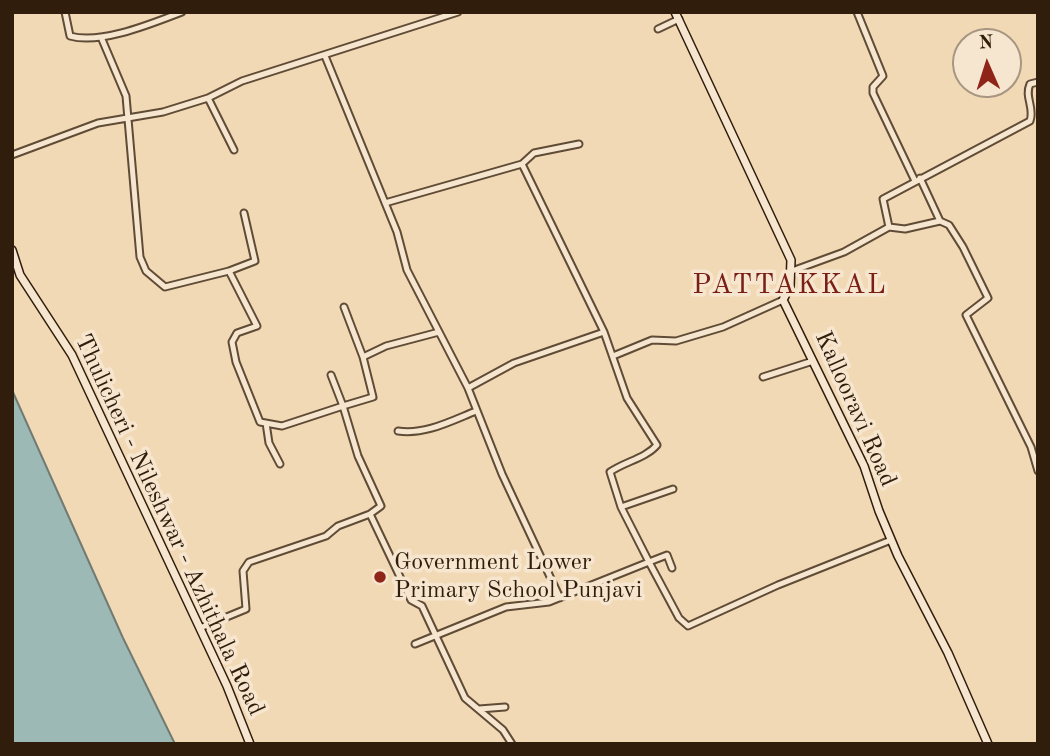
<!DOCTYPE html>
<style>
body{margin:0}
#map{position:relative;width:1050px;height:756px;overflow:hidden;background:#f2d9b5;font-family:"Old Standard TT",serif}
canvas{display:block}
.frame{position:absolute;inset:0;border:14px solid #301d0b;pointer-events:none}
.north{position:absolute;left:952px;top:28px;width:70px;height:70px;box-sizing:border-box;background:#f7e6cf;border:2px solid #a79681;border-radius:50%;rotate:357deg;font-size:19px;font-weight:700;line-height:28px;text-align:center;color:#301d0b}
.north::after{content:'';display:block;margin:auto;width:24px;height:32px;background:#8f2418;clip-path:polygon(50% 0,100% 100%,50% 72%,0 100%)}
</style>
<div id="map">
<canvas width="1050" height="756"></canvas>
<div class="frame"></div>
<div class="north">N</div>
</div>
<script>
const ctx = document.querySelector('canvas').getContext('2d');
ctx.lineJoin = 'round';
function fill(path, color) { ctx.fillStyle = color; ctx.fill(path, 'evenodd'); }
function stroke(path, color, width, dash) { ctx.strokeStyle = color; ctx.lineWidth = width; ctx.lineCap = dash ? 'butt' : 'round'; ctx.setLineDash(dash || []); ctx.stroke(path); }
function label(font, color, halo, rows, align = 'center') {
  ctx.font = font + ' "Old Standard TT",serif'; ctx.lineWidth = 7; ctx.setLineDash([]); ctx.textBaseline = 'middle'; ctx.strokeStyle = halo; ctx.fillStyle = color; for (const [text, x, y, turn = 0] of rows) {
    ctx.save(); ctx.translate(x, y); ctx.rotate((+turn || 0) * Math.PI / 180); ctx.textAlign = isNaN(turn) ? turn : align; if (halo) ctx.strokeText(text, 0, 0); ctx.fillText(text, 0, 0); ctx.restore();
  }
}
const water = new Path2D(`
 M12,390L123,638L175,744H12Z`);
fill(water, '#9db9b6');
stroke(water, '#717b72', 2);
const street = new Path2D(`
 M65,12L70,36C101,45 153,23 182,12
 M857,12L883,76L873,87V93L915,181
 M658,29L679,19
 M101,37L126,96L140,257L146,271L165,287L229,271L257,326L237,333L232,342L236,362L260,422L282,426L343,406L358,456L381,506L370,514L338,526L326,536L249,562L243,571L246,609L200,628
 M325,56L397,232L407,270L468,388L502,474L560,598
 M208,98L234,150
 M12,155L98,123L163,112L208,98L242,81L458,12
 M522,164L534,153L579,144
 M920,178L940,221L949,225L963,247L988,298L966,315L1031,447L1038,471
 M385,203L522,164L604,332L627,398L657,445C646,458 624,462 610,472L621,507L649,562L667,555L672,568
 M889,227L905,229L940,221
 M229,271L255,261L244,213
 M792,271L844,252L889,227L883,199L1030,121C1035,108 1024,97 1030,84L1038,82
 M613,356L652,340L676,341L723,327L783,300
 M363,357L386,346L439,332
 M331,375L343,406L373,397L363,357L344,307
 M763,377L813,361
 M468,388L514,363L604,332
 M266,423L269,443L280,464
 M398,431C425,435 451,421 476,411
 M621,507L673,489
 M370,514L411,600L422,606L465,698L503,730L512,744
 M415,644L506,607L549,602L649,562L679,618L688,626L778,585L891,540
 M479,709L505,707`);
const secondary = new Path2D(`
 M675,12L791,260L790,286L783,300L864,466L879,511L898,556L948,653L988,744
 M12,250L20,275L72,355L227,686L250,744`);
stroke(street, '#604c36', 9);
stroke(secondary, '#301d0b', 10);
stroke(street, '#f7e6cf', 5);
stroke(secondary, '#f7e6cf', 7);
for (const [x, y, r, color] of [
 [380,577,7,"#8f2418"]
]) { const dot = new Path2D(); dot.arc(x, y, r, 0, 2 * Math.PI); ctx.fillStyle = color; ctx.fill(dot); stroke(dot, '#f7e6cf', 2.5); }
label('24px', '#301d0b', '#f7e6cf', [
 ["Kallooravi Road",855,409,66],
 ["Thulicheri - Nileshwar - Azhithala Road",169,525,65]
]);
label('24px', '#301d0b', '#f7e6cf', [
 ["Government Lower",394,563],
 ["Primary School Punjavi",394,591]
], 'left');
ctx.letterSpacing = '2px';
label('28px', '#7a1f14', '#f7e6cf', [
 ["PATTAKKAL",790,286]
]);
ctx.letterSpacing = '0px';
</script>
